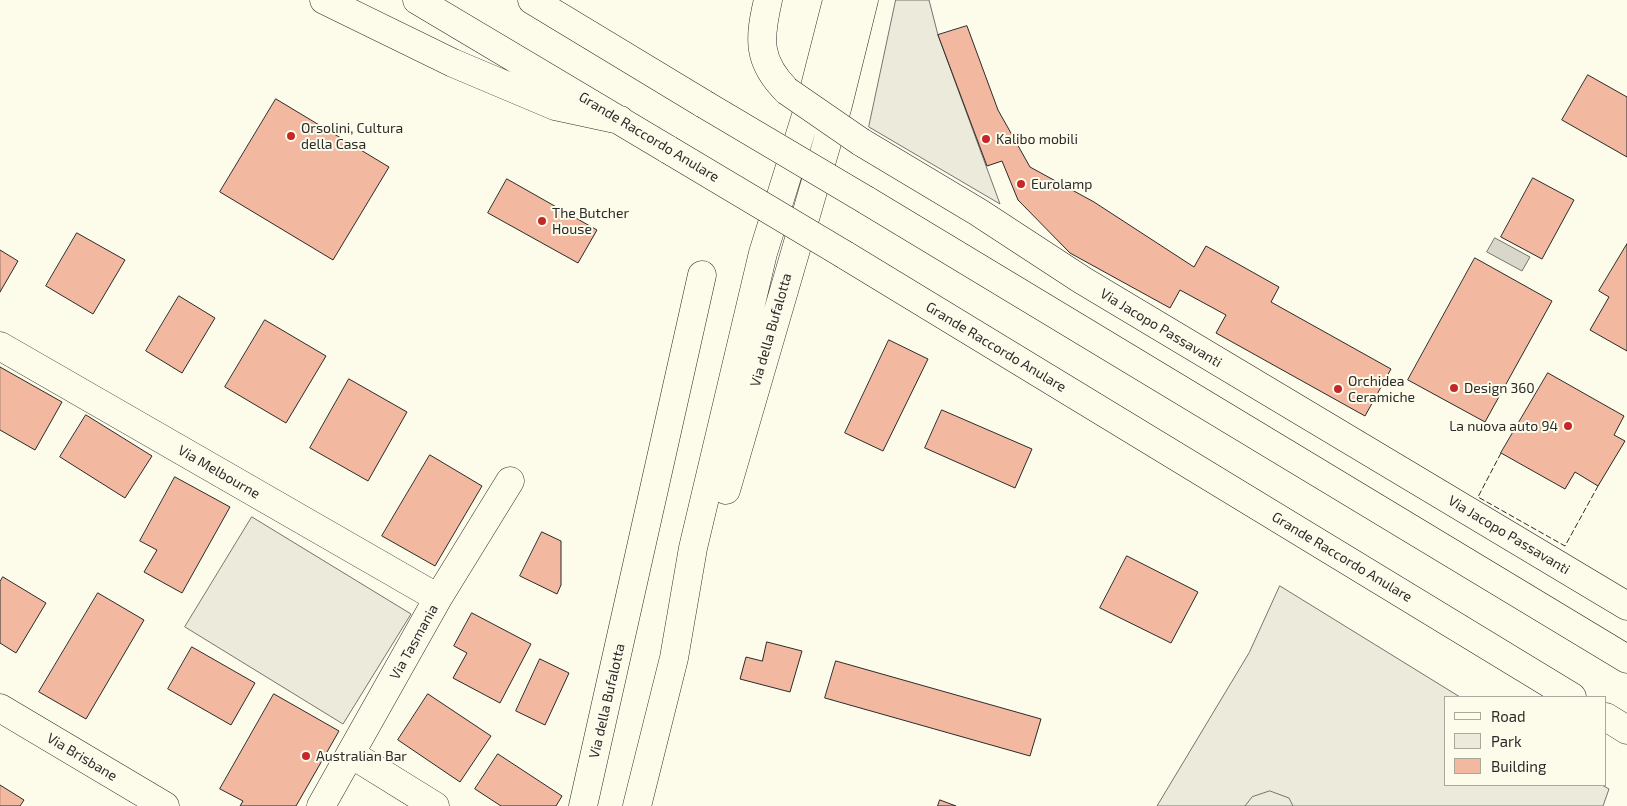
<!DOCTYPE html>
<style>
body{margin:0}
#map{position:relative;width:1627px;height:806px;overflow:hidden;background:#fdfbea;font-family:"Exo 2",sans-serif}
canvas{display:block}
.legend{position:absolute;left:1444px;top:696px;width:162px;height:90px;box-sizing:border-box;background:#fdfbea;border:1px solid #a9a89e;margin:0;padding:6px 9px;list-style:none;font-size:15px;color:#2b2b2b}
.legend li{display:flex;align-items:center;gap:10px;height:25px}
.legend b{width:25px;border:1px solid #a9a89e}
</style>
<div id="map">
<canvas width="1627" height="806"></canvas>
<ul class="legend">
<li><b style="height:6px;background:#fdfbea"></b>Road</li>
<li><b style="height:14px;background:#ecebdb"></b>Park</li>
<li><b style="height:14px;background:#f2b8a0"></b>Building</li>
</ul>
</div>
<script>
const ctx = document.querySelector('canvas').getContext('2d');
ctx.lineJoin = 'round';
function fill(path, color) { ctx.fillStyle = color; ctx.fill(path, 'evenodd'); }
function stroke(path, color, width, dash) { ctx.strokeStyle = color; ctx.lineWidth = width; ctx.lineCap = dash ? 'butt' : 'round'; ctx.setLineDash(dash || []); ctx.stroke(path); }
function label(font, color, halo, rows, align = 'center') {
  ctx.font = font + ' "Exo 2",sans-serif'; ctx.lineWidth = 4; ctx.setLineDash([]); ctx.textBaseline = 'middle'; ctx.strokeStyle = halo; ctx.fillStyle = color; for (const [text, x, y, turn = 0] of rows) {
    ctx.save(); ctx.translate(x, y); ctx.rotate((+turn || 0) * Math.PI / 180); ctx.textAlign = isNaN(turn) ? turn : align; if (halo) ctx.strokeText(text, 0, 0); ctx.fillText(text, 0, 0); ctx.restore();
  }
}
const green = new Path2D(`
 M252,517L411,614L343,724L185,627Z
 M1280,586L1460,697H1446V785H1602L1609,789L1603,806H1157L1249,653Z`);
fill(green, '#ecebdb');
stroke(green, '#74746e', 1);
const parking = new Path2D(`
 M896,0H929L938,35L1000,204L869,127Z
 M1270,791L1289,798L1293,806H1245L1252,797Z`);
fill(parking, '#eceadb');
stroke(parking, '#74746e', 1);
const water = new Path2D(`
 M1495,238L1530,257L1522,271L1487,252Z`);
fill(water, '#d8d7c9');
stroke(water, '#74746e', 1);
const building = new Path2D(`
 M967,26L998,110L1030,167L1094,202L1194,267L1206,246L1279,287L1271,302L1391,369L1365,416L1216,333L1226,315L1180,290L1170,308L1070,253L1018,200L1002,161L987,166L938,35Z
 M1588,75L1627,97V157L1562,120Z
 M276,99L389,167L333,260L220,192Z
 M1533,178L1574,200L1542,259L1501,237Z
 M507,179L597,230L578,263L488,213Z
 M77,233L125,260L93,314L46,286Z
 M1627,244V351L1590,330L1609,297L1599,291Z
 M0,250L18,261L0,292Z
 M1475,258L1552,301L1485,422L1408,380Z
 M179,296L215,318L182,373L146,351Z
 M265,320L326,356L286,423L225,387Z
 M889,340L928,359L883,451L845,433Z
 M0,367L62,402L35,450L0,430Z
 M1548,373L1624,416L1614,435L1625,441L1598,486L1575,472L1565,489L1501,453Z
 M349,379L407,412L368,481L310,448Z
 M942,410L1032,449L1015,488L925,448Z
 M86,415L152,456L125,498L60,457Z
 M430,455L482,486L435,566L382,536Z
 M175,477L230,507L182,593L144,572L157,550L140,541Z
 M542,532L561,541V585L557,594L520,576Z
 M1127,556L1198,592L1171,643L1100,608Z
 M3,577L46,603L16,653L0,643V582Z
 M98,593L144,620L86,719L39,692Z
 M472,613L531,644L500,703L453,678L467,653L454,646Z
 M767,642L802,651L790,692L740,679L746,657L762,661Z
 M192,647L255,683L231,725L168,689Z
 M540,659L569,673L545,725L516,711Z
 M836,661L1041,719L1030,756L825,698Z
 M274,694L339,731L296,806H240L243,801L220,789Z
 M428,694L491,736L460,782L398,740Z
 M498,754L562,796L556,806H501L475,789Z
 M0,785L24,800L20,806H0Z
 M940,800L956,806H938Z`);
fill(building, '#f2b8a0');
stroke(building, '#2b2b2b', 1);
const minor = new Path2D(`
 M768,0C759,39 757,61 787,91
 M861,142L978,212L1082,280L1627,606
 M0,346L438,598
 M726,490L838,105L864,0
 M0,708L165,806
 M351,754L435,806
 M321,806L438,598L510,481
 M583,806L702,275
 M637,806L674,658L693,548L763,253L814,90L837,0`);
const highway = new Path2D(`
 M324,0L453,63L555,106L620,120
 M417,0L669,150
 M532,0L704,104
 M866,200L1627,659
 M845,255L1572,697
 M1606,717L1627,730`);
stroke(minor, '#2b2b2b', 29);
stroke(highway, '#2b2b2b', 29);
stroke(minor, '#fdfbea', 28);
stroke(highway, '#fdfbea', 28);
const minorBridge = new Path2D(`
 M787,91L861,142`);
const highwayBridge = new Path2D(`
 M704,104L866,200
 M669,150L845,255`);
stroke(minorBridge, '#2b2b2b', 29, []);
stroke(highwayBridge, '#2b2b2b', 29, []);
stroke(minorBridge, '#fdfbea', 28);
stroke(highwayBridge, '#fdfbea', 28);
stroke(new Path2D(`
 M1501,453L1478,497L1565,546L1598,486`), '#2b2b2b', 1, [6, 2.5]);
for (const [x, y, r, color] of [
 [291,136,5,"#c62828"],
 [986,139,5,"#c62828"],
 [1021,184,5,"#c62828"],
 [542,221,5,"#c62828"],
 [1454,388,5,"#c62828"],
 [1338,389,5,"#c62828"],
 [1568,426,5,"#c62828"],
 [306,756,5,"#c62828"]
]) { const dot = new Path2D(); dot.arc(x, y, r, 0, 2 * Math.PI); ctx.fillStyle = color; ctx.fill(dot); stroke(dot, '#fdfbea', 2); }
label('14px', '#2b2b2b', '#fdfbea', [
 ["Orsolini, Cultura",301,128],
 ["della Casa",301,144],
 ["Kalibo mobili",996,139],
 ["Eurolamp",1031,184],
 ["The Butcher",552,213],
 ["House",552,229],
 ["Orchidea",1348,381],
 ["Ceramiche",1348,397],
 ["Design 360",1464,388],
 ["La nuova auto 94",1558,426,"right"],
 ["Australian Bar",316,756]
], 'left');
label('14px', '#2b2b2b', '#fdfbea', [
 ["Grande Raccordo Anulare",649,137,31],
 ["Via Jacopo Passavanti",1161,328,31],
 ["Via della Bufalotta",771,330,-74],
 ["Grande Raccordo Anulare",996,347,31],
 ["Via Melbourne",219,472,30],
 ["Via Jacopo Passavanti",1509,535,31],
 ["Grande Raccordo Anulare",1342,557,31],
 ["Via Tasmania",414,642,-61],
 ["Via della Bufalotta",607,701,-77],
 ["Via Brisbane",82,757,31]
]);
</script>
